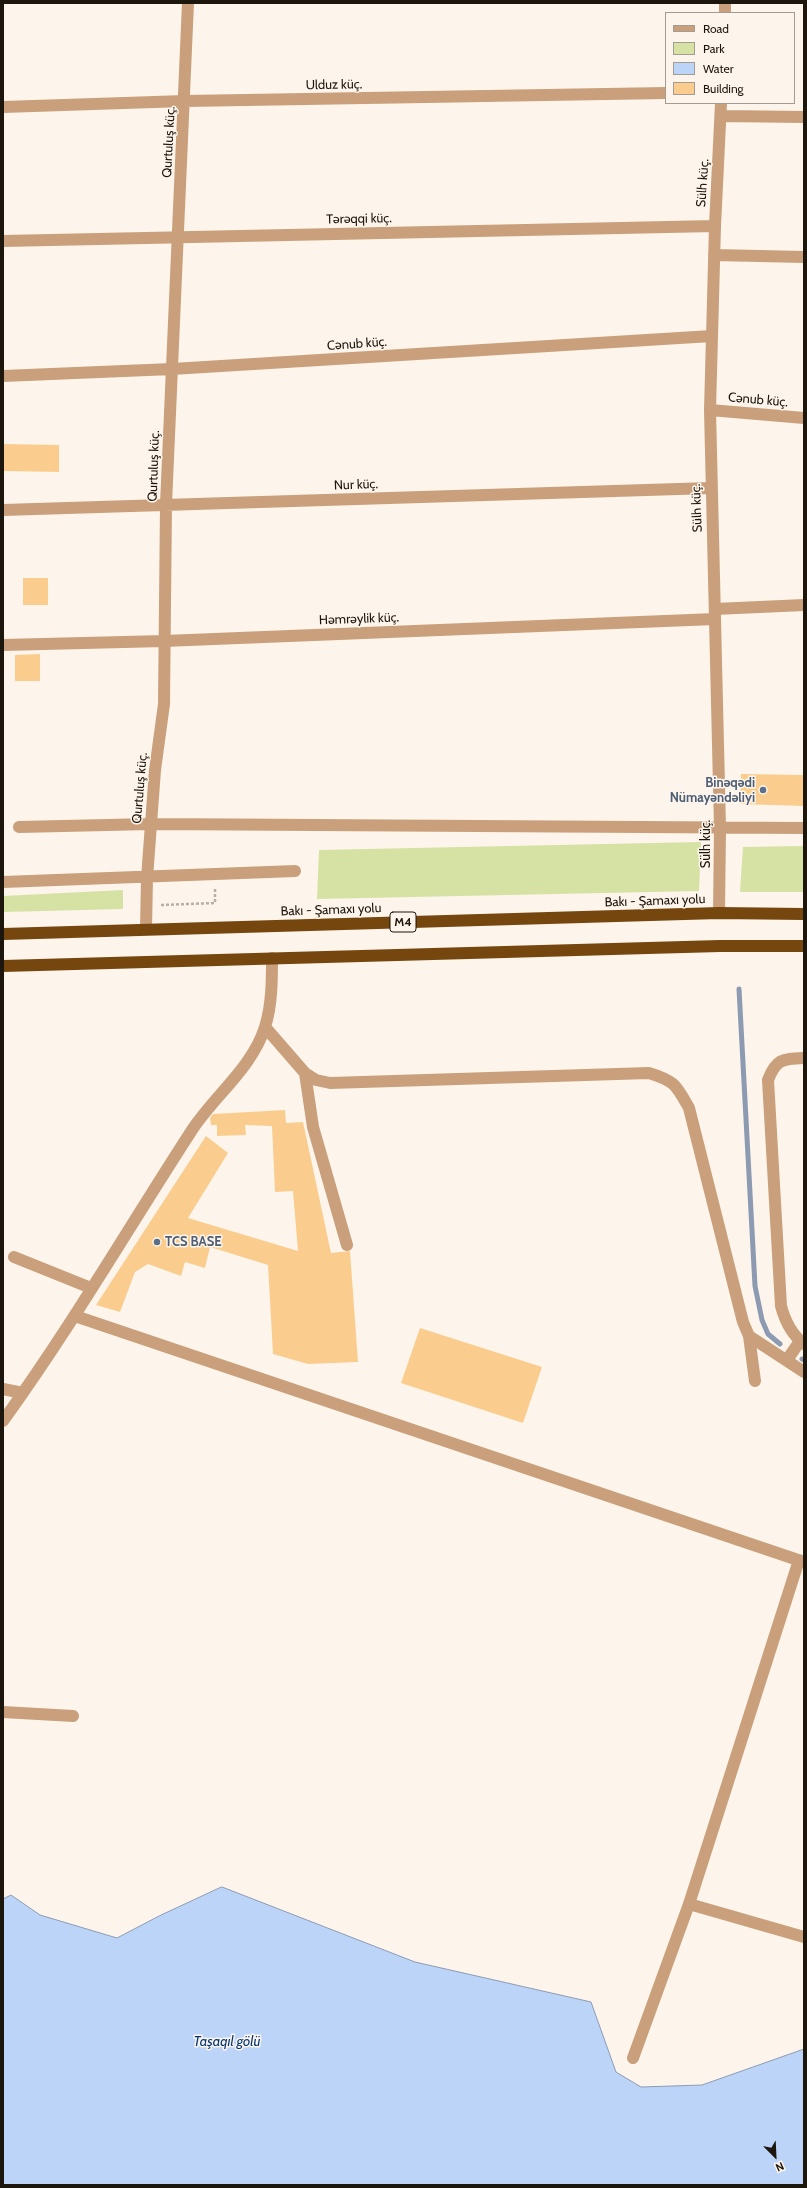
<!DOCTYPE html>
<meta charset="utf-8">
<style>
body{margin:0}
#map{position:relative;width:807px;height:2188px;overflow:hidden;background:#fdf5eb;font-family:Cabin,sans-serif}
canvas{display:block}
.frame{position:absolute;inset:0;border:4px solid #1d160d;pointer-events:none}
.legend{position:absolute;left:665px;top:12px;width:130px;height:92px;box-sizing:border-box;background:#fdf5eb;border:1px solid #a39c92;margin:0;padding:5px 7px;list-style:none;font-size:12px;color:#1d160d}
.legend li{display:flex;align-items:center;gap:8px;height:20px}
.legend b{width:20px;border:1px solid #a39c92}
.north{position:absolute;left:755px;top:2136px;width:40px;height:40px;-webkit-text-stroke:3px #fdf5eb;paint-order:stroke;rotate:156deg;font-size:11px;font-weight:700;line-height:16px;text-align:center;color:#1d160d}
.north::after{content:'';display:block;margin:auto;width:14px;height:18px;background:#1d160d;clip-path:polygon(50% 0,100% 100%,50% 72%,0 100%)}
</style>
<div id="map">
<canvas width="807" height="2188"></canvas>
<div class="frame"></div>
<ul class="legend">
<li><b style="height:5px;background:#c9a07b"></b>Road</li>
<li><b style="height:11px;background:#d5e2a3"></b>Park</li>
<li><b style="height:11px;background:#bbd4f8"></b>Water</li>
<li><b style="height:11px;background:#facd8e"></b>Building</li>
</ul>
<div class="north">N</div>
</div>
<script>
const ctx = document.querySelector('canvas').getContext('2d');
ctx.lineJoin = 'round';
function fill(path, color) { ctx.fillStyle = color; ctx.fill(path, 'evenodd'); }
function stroke(path, color, width, dash) { ctx.strokeStyle = color; ctx.lineWidth = width; ctx.lineCap = dash ? 'butt' : 'round'; ctx.setLineDash(dash || []); ctx.stroke(path); }
function label(font, color, halo, rows, align = 'center') {
  ctx.font = font + ' Cabin,sans-serif'; ctx.lineWidth = 3; ctx.setLineDash([]); ctx.textBaseline = 'middle'; ctx.strokeStyle = halo; ctx.fillStyle = color; for (const [text, x, y, turn = 0] of rows) {
    ctx.save(); ctx.translate(x, y); ctx.rotate((+turn || 0) * Math.PI / 180); ctx.textAlign = isNaN(turn) ? turn : align; if (halo) ctx.strokeText(text, 0, 0); ctx.fillText(text, 0, 0); ctx.restore();
  }
}
fill(new Path2D(`
 M701,842L699,891L317,899L319,850Z
 M804,846V892H740L743,847Z
 M123,890V909L3,912V896Z`), '#d5e2a3');
const water = new Path2D(`
 M222,1887L415,1962L591,2002L616,2072L641,2087L702,2085L804,2049V2185H3V1899L11,1895L40,1915L117,1938L159,1916Z`);
fill(water, '#bbd4f8');
stroke(water, '#8c9bb2', 1);
stroke(new Path2D(`
 M739,989L755,1286L762,1320L768,1334L780,1344
 M802,1359L804,1360`), '#8c9bb2', 5);
fill(new Path2D(`
 M3,444L59,445V472L3,471Z
 M23,578H48V605H23Z
 M40,654V681H15V655Z
 M741,774L804,775V806L740,804Z
 M285,1110L286,1123L303,1122L331,1253L350,1251L358,1362L308,1364L273,1354L268,1265L210,1247L205,1268L185,1262L181,1276L148,1264L135,1272L120,1312L96,1305L206,1136L228,1153L188,1218L298,1251L293,1191L275,1192L272,1126L245,1125L246,1135L217,1136V1125H211L210,1118L213,1114Z
 M420,1328L542,1367L523,1423L401,1383Z`), '#facd8e');
stroke(new Path2D(`
 M161,905L215,903V887`), '#b7afa5', 2.5, [3, 2]);
stroke(new Path2D(`
 M725,13V3
 M3,107L185,101L666,93
 M722,116L804,117
 M3,241L715,226
 M714,255L804,257
 M3,376L172,369L712,336
 M710,410L804,418
 M3,510L711,488
 M715,609L804,605
 M3,645L164,641L715,619
 M19,827L151,824L804,828
 M3,882L295,871
 M719,913L720,828L710,410L715,226L721,103
 M146,929L147,878L155,770L164,704L166,504L188,3
 M265,1027L305,1073L316,1080L330,1083L649,1073C675,1081 676,1085 689,1108L743,1322L749,1336L804,1372
 M804,1058C782,1059 776,1059 768,1080L781,1306C785,1321 791,1334 804,1344
 M305,1073L313,1127L347,1245
 M14,1257L91,1288
 M75,1316L804,1562
 M749,1336L755,1381
 M787,1360L800,1341
 M3,1389L23,1393
 M3,1421C71,1327 129,1227 192,1130C215,1095 252,1068 265,1027C272,1005 272,980 272,958
 M3,1712L73,1716
 M689,1904L804,1937
 M633,2058L689,1904L799,1560`), '#c9a07b', 12);
stroke(new Path2D(`
 M3,934L719,913L804,914
 M3,966L720,946H804`), '#76460f', 12);
for (const [x, y, r, color] of [
 [763,790,4,"#5c6f8a"],
 [157,1242,4,"#5c6f8a"]
]) { const dot = new Path2D(); dot.arc(x, y, r, 0, 2 * Math.PI); ctx.fillStyle = color; ctx.fill(dot); stroke(dot, '#fdf5eb', 1.5); }
for (const [x, y, w] of [
 [403,922,26]
]) { const box = new Path2D(); box.roundRect(x - w / 2, y - 10, w, 20, 3); ctx.fillStyle = '#fdf5eb'; ctx.fill(box); stroke(box, '#1d160d', 1); }
label('bold 12px', '#1d160d', null, [
 ["M4",403,922]
]);
label('13px', '#1d160d', '#fdf5eb', [
 ["Ulduz küç.",334,85,-1],
 ["Qurtuluş küç.",169,142,-87],
 ["Sülh küç.",703,183,-86],
 ["Tərəqqi küç.",359,219,-1],
 ["Cənub küç.",357,344,-4],
 ["Cənub küç.",758,400,5],
 ["Qurtuluş küç.",154,466,-88],
 ["Nur küç.",356,485,-2],
 ["Sülh küç.",697,508,-92],
 ["Həmrəylik küç.",359,619,-2],
 ["Qurtuluş küç.",140,788,-85],
 ["Sülh küç.",706,844,-90],
 ["Bakı - Şamaxı yolu",655,901,-2],
 ["Bakı - Şamaxı yolu",331,910,-2]
]);
label('bold 13px', '#4e5e75', '#fdf5eb', [
 ["Binəqədi",755,783],
 ["Nümayəndəliyi",755,798],
 ["TCS BASE",165,1242,"left"]
], 'right');
label('italic 14px', '#003678', '#fdf5eb', [
 ["Taşaqıl gölü",227,2042]
]);
</script>
